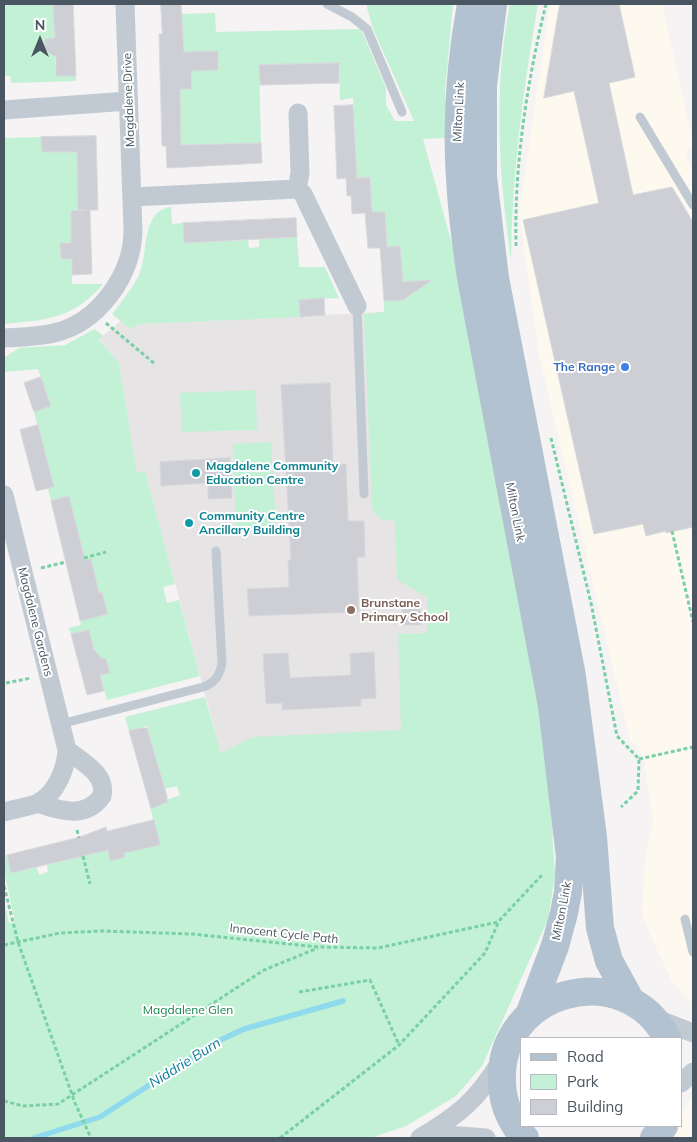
<!DOCTYPE html>
<style>
body{margin:0}
#map{position:relative;width:697px;height:1142px;overflow:hidden;background:#f5f3f3;font-family:Mulish,sans-serif}
canvas{display:block}
.frame{position:absolute;inset:0;border:5px solid #4a5661;pointer-events:none}
.legend{position:absolute;left:520px;top:1037px;width:162px;height:90px;box-sizing:border-box;background:#fff;border:1px solid #b7bbc0;margin:0;padding:6px 9px;list-style:none;font-size:15px;color:#4a5661}
.legend li{display:flex;align-items:center;gap:10px;height:25px}
.legend b{width:25px;border:1px solid #b7bbc0}
.north{position:absolute;left:15px;top:15px;width:50px;height:50px;-webkit-text-stroke:4px #fff;paint-order:stroke;rotate:0deg;font-size:14px;font-weight:700;line-height:20px;text-align:center;color:#4a5661}
.north::after{content:'';display:block;margin:auto;width:18px;height:22px;background:#4a5661;clip-path:polygon(50% 0,100% 100%,50% 72%,0 100%)}
</style>
<div id="map">
<canvas width="697" height="1142"></canvas>
<div class="frame"></div>
<ul class="legend">
<li><b style="height:6px;background:#b3c2d1"></b>Road</li>
<li><b style="height:14px;background:#c3f1d5"></b>Park</li>
<li><b style="height:14px;background:#cdcfd5"></b>Building</li>
</ul>
<div class="north">N</div>
</div>
<script>
const ctx = document.querySelector('canvas').getContext('2d');
ctx.lineJoin = 'round';
function fill(path, color) { ctx.fillStyle = color; ctx.fill(path, 'evenodd'); }
function stroke(path, color, width, dash) { ctx.strokeStyle = color; ctx.lineWidth = width; ctx.lineCap = dash ? 'butt' : 'round'; ctx.setLineDash(dash || []); ctx.stroke(path); }
function label(font, color, halo, rows, align = 'center') {
  ctx.font = font + ' Mulish,sans-serif'; ctx.lineWidth = 4; ctx.setLineDash([]); ctx.textBaseline = 'middle'; ctx.strokeStyle = halo; ctx.fillStyle = color; for (const [text, x, y, turn = 0] of rows) {
    ctx.save(); ctx.translate(x, y); ctx.rotate((+turn || 0) * Math.PI / 180); ctx.textAlign = isNaN(turn) ? turn : align; if (halo) ctx.strokeText(text, 0, 0); ctx.fillText(text, 0, 0); ctx.restore();
  }
}
fill(new Path2D(`
 M550,4H662L693,143L685,153L693,173V1005L671,980L642,916L645,859L653,822L643,754L630,740L539,355L519,213Z
 M693,1095V1138H671L675,1126H681V1115Z`), '#fdf9ef');
fill(new Path2D(`
 M463,308L548,760L553,836L523,873L249,857L145,472L137,473L119,363L99,339L121,321L130,329L140,324Z`), '#e6e4e5');
fill(new Path2D(`
 M4,4H53L55,38L45,39V50L55,54L56,76H76V81L11,83L10,76H4Z
 M366,4H453L445,91V138L423,139L452,244L546,748L555,874L548,919L482,1066L456,1096L406,1126L371,1138H4V901L9,923L15,922L4,871V856L7,855L12,873L37,867L39,875L48,872L47,865L108,850L110,860L122,847L159,845L150,806L180,795L177,786L165,789L147,726L129,731L125,717L205,697L221,753L253,737L401,730L398,634L427,633V597L397,580L395,521L380,519L372,509L364,314L384,312V301L404,300L414,292V282H402L400,247H387L385,212H372L370,177L357,178L353,98L340,100L339,63L259,65L261,143L181,145L180,89H192L191,71L179,60L184,47L181,14L215,13L216,32L361,29L386,88V105L395,121H414L373,29Z
 M510,4H538C523,89 512,173 511,260C499,174 493,89 510,4Z
 M53,136H77L78,211H71V243H61V259H72V284H103C73,319 47,320 4,324V138L41,137L42,152H53Z
 M171,207L172,224L183,223L184,243L248,240L249,248L259,247V239L297,237L299,267H325L339,298L299,300L300,317L140,324L130,329L112,314C122,301 132,289 139,275C149,254 140,211 171,207Z
 M95,329L103,336L99,340L119,363L137,473L145,471L175,584L163,587L167,603L179,600L200,676L107,700L100,675L110,672L106,658L96,660L88,630L71,634L69,628L81,625L80,618L108,614L102,592L93,595L87,569L93,567L91,559L85,561L69,497L51,501L48,488L54,487L34,412L51,406L38,369L4,372V358L19,348L65,345Z
 M256,390L257,430L182,432L180,393Z
 M271,442L276,530L245,531L236,526L233,444Z`), '#c3f1d5');
stroke(new Path2D(`
 M34,1138L100,1117L214,1043L244,1029L343,1001`), '#90daee', 5.5);
const building = new Path2D(`
 M53,4H73L76,76H56V57L45,50V39L55,38Z
 M161,4H181L184,52L218,51V70L191,71L192,89H180L181,145L261,143L262,163L167,168L166,146H162L159,34H162Z
 M560,4H619L635,77L609,83L633,195L672,187L693,222V527L666,533V531L646,536L643,524L594,534L523,220L599,203L574,91L544,98Z
 M339,63V83L260,85L259,65Z
 M353,105L357,178L370,177L372,212H385L387,247L400,246L403,282L432,280L403,300L384,301L380,248H368L365,213L352,214L351,196H347L346,178L337,179L334,106Z
 M96,136L98,210H90L92,274L72,275V259H61L60,243H71V211L86,210H78L77,152H42L41,137Z
 M296,218L297,237L184,243L183,223Z
 M324,298L325,315L300,317L299,300Z
 M41,377L51,406L34,412L24,383Z
 M330,383L333,464H346L348,521H364L365,557H357L359,612L249,616L247,589L289,587L288,560H291L281,385Z
 M38,425L54,487L36,491L20,430Z
 M230,458L232,498L208,499V483L161,486L160,462Z
 M69,496L85,560L91,559L99,593L102,592L108,614L80,621L51,501Z
 M402,602H420L421,625H403Z
 M89,630L94,650L102,659L106,658L110,673L100,675L104,691L87,695L71,634Z
 M374,652L376,698L361,699V706L282,710V703L266,704L263,654L288,653L290,678L351,675L350,654Z
 M141,728H147L167,796V802L151,809L129,731Z
 M154,820L160,845L124,853L125,857L110,861L108,850L11,873L7,855L80,837L106,827L107,831Z`);
fill(building, '#cdcfd5');
stroke(building, '#d7d9de', 1);
stroke(new Path2D(`
 M516,246C514,165 527,82 546,4
 M106,323L155,364
 M551,438L591,603L617,736L639,759L638,791L621,807
 M672,531L693,622
 M84,558L106,552
 M41,568L66,562
 M6,683L31,678
 M639,759L693,747
 M77,830L79,838
 M83,856L90,884
 M4,886L18,942L75,1103L91,1138
 M4,945L60,933L101,931L192,934L318,947L378,948L498,922L542,875
 M299,992L370,980L399,1045
 M4,1101L23,1106L58,1104L264,970L318,948
 M280,1138L399,1045L485,953L498,923`), '#7ad0a6', 3, [4, 2.5]);
stroke(new Path2D(`
 M327,4L352,17L367,29L402,112
 M640,117L693,205
 M357,306L364,494
 M61,724L203,687C215,683 220,675 222,663L216,551
 M685,919L693,952`), '#c1cad2', 9);
stroke(new Path2D(`
 M4,110L128,101
 M298,113L300,173L297,189L303,194L357,306
 M132,197L297,189
 M4,338C20,337 38,337 54,333C98,323 133,275 133,230L125,4
 M4,495L67,750C66,769 56,794 38,803C28,807 14,809 4,812
 M38,803C60,811 86,819 102,796C107,774 82,762 67,750
 M652,1017L693,1033
 M681,1083L693,1072
 M420,1138C460,1114 477,1100 501,1061
 M428,1138L447,1135L486,1138`), '#c1cad2', 19);
stroke(new Path2D(`
 M471,4C453,102 456,180 471,278L552,706L570,857L568,892L564,913L555,946L529,1015
 M493,4L483,85V177L495,278L572,676L593,837L600,928L609,961L631,1001
 M525,1138C511,1123 503,1104 502,1083C497,990 624,956 667,1038
 M654,1138L664,1126`), '#b3c2d1', 28);
for (const [x, y, r, color] of [
 [625,367,5,"#3f7fe0"],
 [196,473,5,"#0f9aa8"],
 [189,523,5,"#0f9aa8"],
 [351,610,5,"#8d6e63"]
]) { const dot = new Path2D(); dot.arc(x, y, r, 0, 2 * Math.PI); ctx.fillStyle = color; ctx.fill(dot); stroke(dot, '#fff', 2); }
label('12px', '#4a5661', '#fff', [
 ["Magdalene Drive",129,100,-92],
 ["Milton Link",459,112,-87],
 ["Milton Link",515,512,79],
 ["Magdalene Gardens",35,622,76],
 ["Milton Link",562,911,-79],
 ["Innocent Cycle Path",284,934,6]
]);
label('bold 12px', '#366cbe', '#fff', [
 ["The Range",615,367]
], 'right');
label('bold 12px', '#0d838f', '#fff', [
 ["Magdalene Community",206,466],
 ["Education Centre",206,480],
 ["Community Centre",199,516],
 ["Ancillary Building",199,530]
], 'left');
label('bold 12px', '#785e54', '#fff', [
 ["Brunstane",361,603],
 ["Primary School",361,617]
], 'left');
label('12px', '#17864f', '#fff', [
 ["Magdalene Glen",188,1010]
]);
label('italic 14px', '#0c7c9b', '#fff', [
 ["Niddrie Burn",185,1063,-32]
]);
</script>
